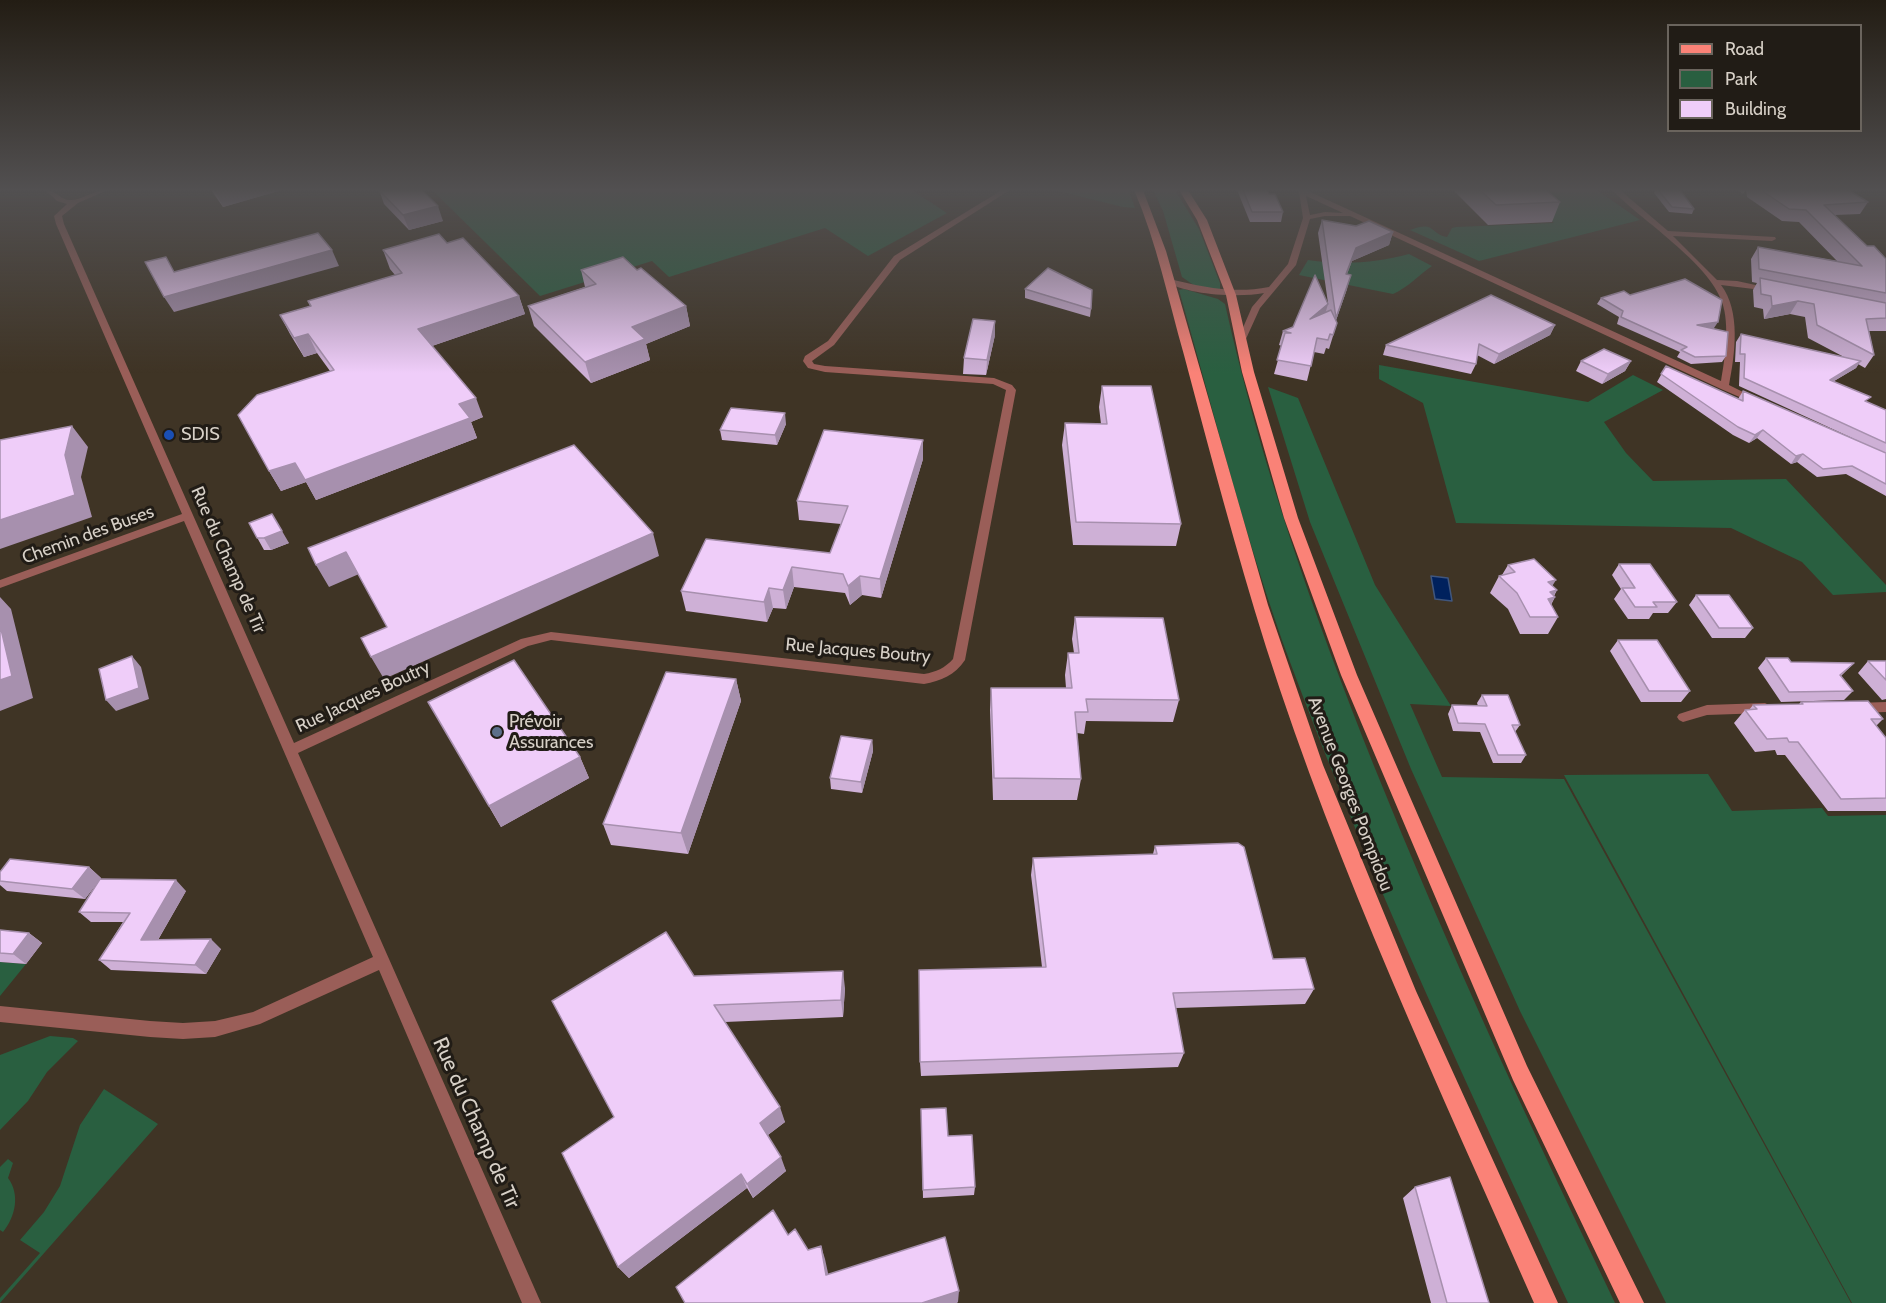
<!DOCTYPE html>
<meta charset="utf-8">
<style>
body{margin:0}
#map{position:relative;width:1886px;height:1303px;overflow:hidden;background:#3f3425;font-family:Cabin,sans-serif}
canvas{display:block}
.legend{position:absolute;left:1667px;top:24px;width:195px;height:108px;box-sizing:border-box;background:#211c16;border:2px solid #6a645d;margin:0;padding:8px 10px;list-style:none;font-size:18px;color:#d7d0c7}
.legend li{display:flex;align-items:center;gap:12px;height:30px}
.legend b{width:30px;border:2px solid #6a645d}
</style>
<div id="map">
<canvas width="1886" height="1303"></canvas>
<ul class="legend">
<li><b style="height:8px;background:#fa8277"></b>Road</li>
<li><b style="height:16px;background:#295f40"></b>Park</li>
<li><b style="height:16px;background:#efcdf9"></b>Building</li>
</ul>
</div>
<script>
const ctx = document.querySelector('canvas').getContext('2d');
ctx.lineJoin = 'round';
function fill(path, color) { ctx.fillStyle = color; ctx.fill(path, 'evenodd'); }
function stroke(path, color, width, dash) { ctx.strokeStyle = color; ctx.lineWidth = width; ctx.lineCap = dash ? 'butt' : 'round'; ctx.setLineDash(dash || []); ctx.stroke(path); }
function label(font, color, halo, rows, align = 'center') {
  ctx.font = font + ' Cabin,sans-serif'; ctx.lineWidth = 6; ctx.setLineDash([]); ctx.textBaseline = 'middle'; ctx.strokeStyle = halo; ctx.fillStyle = color; for (const [text, x, y, turn = 0] of rows) {
    ctx.save(); ctx.translate(x, y); ctx.rotate((+turn || 0) * Math.PI / 180); ctx.textAlign = isNaN(turn) ? turn : align; if (halo) ctx.strokeText(text, 0, 0); ctx.fillText(text, 0, 0); ctx.restore();
  }
}
fill(new Path2D(`
 M432,190H912L947,213L868,256L825,228L669,277L652,261L540,296Z
 M1053,190H1129L1135,208L1123,207Z
 M1153,190H1175L1177,193L1199,229L1220,283V290L1195,286L1182,277L1163,211Z
 M1519,190H1597L1640,220L1479,261L1410,230C1435,220 1430,234 1447,237L1452,228L1456,227L1554,223Z
 M1409,254L1432,266C1419,275 1407,288 1393,294L1299,275L1308,260C1343,265 1376,263 1409,254Z
 M1184,289L1218,299L1225,304C1261,465 1313,613 1374,766C1447,948 1530,1126 1615,1303H1568C1470,1091 1371,881 1290,662C1246,542 1214,413 1179,290Z
 M1379,365L1588,402L1633,375L1663,390L1604,422L1626,453L1653,481L1786,479L1886,585V592L1833,595L1802,562L1731,528L1456,523L1423,403L1379,379Z
 M1268,387L1298,398L1375,585L1451,706L1410,704L1442,777L1564,779L1851,1303H1666L1520,1011L1411,769L1310,522Z
 M1708,774L1732,811L1822,808L1828,816L1886,815V1303H1852L1564,775Z
 M0,962L26,964L0,996Z
 M50,1036L73,1038L78,1041L47,1072L28,1101L0,1130V1055Z
 M104,1089L158,1124L0,1303V1298L40,1253L20,1240L44,1212L60,1186L80,1125Z
 M8,1159L13,1163L8,1178C20,1194 16,1216 3,1232L0,1230V1167Z`), '#295f40');
const water = new Path2D(`
 M1431,576L1448,578L1452,601L1435,599Z`);
fill(water, '#00215d');
stroke(water, '#40567d', 1.5);
fill(new Path2D(`
 M45,190C56,190 62,201 71,200C82,200 93,190 108,190L78,203L62,216L64,224L294,743L521,639L551,632L924,674C936,672 945,668 953,659L1006,390L993,384L825,372L808,368L803,361L805,356L828,341L894,256L1002,190H1010L900,260L834,345L812,361L814,364L825,366L994,378L1012,385L1016,390L965,660C955,675 941,681 924,684L551,640L528,646L298,753L541,1303H522L379,970L260,1024L215,1037L183,1039L150,1037L0,1022V1006L150,1021L183,1023L215,1021L253,1012L373,957L184,521L0,588V580L182,514L56,224L54,216L67,204L57,201Z
 M1297,190H1306L1721,381C1725,358 1730,325 1722,302C1709,263 1641,220 1612,190H1620L1668,231L1775,237L1776,239L1772,241L1673,236L1717,280L1737,281L1774,289L1770,291L1721,285C1741,311 1735,354 1729,385L1759,400L1754,403L1751,402L1721,389L1350,216H1325L1310,219L1296,265L1260,308L1245,341H1239L1238,339L1252,307L1264,293C1238,298 1187,295 1165,281L1169,279C1203,287 1234,294 1269,287L1288,264L1303,218L1299,192ZM1306,196L1343,213L1325,212L1310,215Z
 M1886,702V712L1857,713L1853,711L1851,708L1853,705L1857,703Z
 M1765,703L1769,705L1771,708L1769,711L1765,713L1707,715L1683,722L1679,720L1677,717L1679,714L1707,705Z`), '#9a5e58');
fill(new Path2D(`
 M1134,190H1143L1166,251L1268,605L1323,765L1416,991L1558,1303H1534C1439,1087 1338,873 1266,647C1236,551 1210,453 1184,355C1168,299 1157,243 1134,190Z
 M1179,190H1188L1207,220L1236,295L1254,372L1298,518L1357,675L1527,1066L1644,1303H1620L1513,1080L1341,675L1284,518L1242,372L1226,295L1197,220Z`), '#fa8277');
fill(new Path2D(`
 M211,190H282L223,207Z
 M379,190H422L443,221L409,230L384,204Z
 M1237,190H1267L1269,194L1283,212L1281,222H1250Z
 M1453,190H1546L1560,202L1552,222L1488,225Z
 M1655,190H1680L1694,209L1692,214L1669,212L1654,193Z
 M1737,190H1746L1743,194Z
 M1746,190H1848L1868,202L1860,214L1835,215L1867,246L1886,259V331H1869L1874,355L1865,368L1858,364L1856,368L1834,381L1867,402L1886,410V496L1846,474L1817,477L1797,462L1791,464L1757,438L1749,443L1733,435L1657,382L1666,366L1738,399L1743,391L1863,443L1739,386L1740,362H1735L1736,342L1741,334L1844,357L1808,338L1805,317L1790,314L1764,319L1763,309L1754,307L1753,290L1757,283L1752,282L1751,259L1758,247L1837,261L1799,222L1782,221L1747,197Z
 M1322,220L1393,232L1389,245L1352,261L1347,274V289L1336,320L1337,323L1329,349L1326,348L1324,354L1314,352L1307,381L1274,374L1282,346L1279,345L1283,331L1293,327L1328,303L1318,233Z
 M447,243L519,296L525,314L432,346L483,417L471,422L477,438L316,500L306,482L281,491L269,471L330,371L317,353L304,357L290,334L280,315L310,306L308,301L395,275L390,269L383,250Z
 M581,270H637L686,306L690,326L646,344L650,360L591,383L534,326L528,306L585,287Z
 M1025,289L1091,309L1090,317L1025,298Z
 M1630,295L1714,328L1712,329L1726,356L1722,362L1691,364L1677,357L1680,352L1617,324L1619,317L1597,304L1601,298Z
 M1555,325L1550,335L1494,364L1477,355L1476,364L1471,374L1383,355L1386,345Z
 M995,335L986,375L963,374L964,358Z
 M1581,361H1631L1625,371L1602,384L1576,371Z
 M1102,386L1181,524L1176,546L1073,545L1062,445L1065,423L1101,424L1099,407Z
 M786,424L777,445L722,440L720,430Z
 M923,459L881,598L862,595L850,605L845,593L794,587L786,609L773,608L767,622L686,611L681,591L830,553L841,524L799,520L797,501Z
 M249,523L289,543L271,550H264Z
 M1619,564L1677,602L1668,613H1653L1649,619H1628L1614,599L1621,589L1612,575Z
 M1508,565L1552,586L1557,590L1554,596L1555,597L1551,605L1558,617L1548,634H1520L1508,609L1490,593L1499,576L1502,575Z
 M1696,595L1753,628L1745,638H1712L1689,605Z
 M1075,617L1179,700L1173,722L1086,721L1084,734L1077,733L1081,779L1077,800H993L990,710L991,688H1066L1065,675L1068,653H1074L1072,639Z
 M1618,640L1690,691L1681,702H1641L1610,651Z
 M1766,658L1791,662L1854,663L1841,676L1853,691L1844,700L1781,702L1758,668Z
 M1868,661H1886V699L1882,700L1858,673Z
 M736,679L741,701L688,854L611,845L603,824Z
 M1482,695L1520,725L1515,732L1526,755L1521,763H1493L1480,732L1453,731L1448,714L1452,705L1478,706L1477,703Z
 M428,702L580,757L589,778L501,827Z
 M1801,702L1883,719L1876,726L1886,738V811H1828L1785,755H1777L1775,750L1755,752L1734,723L1745,710H1749L1753,705L1799,704Z
 M872,740L873,751L862,793L831,789L830,778Z
 M1155,846L1273,959L1314,989L1305,1004L1176,1008L1184,1053L1178,1067L921,1076L920,1062L1042,967L1031,875L1033,858L1153,854Z
 M89,867L101,878L85,899L7,891L0,885V872Z
 M186,891L158,940L221,949L206,974L111,970L99,960L123,922H91L79,912Z
 M0,930L29,933L42,943L26,964L0,962Z
 M694,976L845,988L843,1017L725,1022L785,1122L768,1135L786,1171L753,1198L747,1188L629,1278L618,1267Z
 M921,1109L975,1187L974,1195L923,1198Z
 M1415,1187L1489,1303H1431L1403,1198Z`), '#ceb0d6');
fill(new Path2D(`
 M226,190H282L223,207L216,193Z
 M438,206L443,221L409,230L403,215Z
 M1393,232L1389,245L1352,261L1342,288L1356,248Z
 M332,250L339,266L174,312L164,297Z
 M1351,275L1347,289L1332,332L1336,318Z
 M519,296L525,314L426,348L418,329Z
 M1798,301L1790,314L1764,319L1772,306Z
 M1328,304L1324,318L1310,319Z
 M686,306L690,326L646,344L650,360L591,383L585,362L632,327Z
 M995,321V335L986,375L987,360Z
 M1718,322L1714,328L1693,332L1697,325Z
 M1555,325L1550,335L1494,364L1499,354Z
 M308,334L317,353L304,357L294,338Z
 M1631,361L1625,371L1602,384L1608,374Z
 M1861,361L1856,368L1824,387L1830,380Z
 M476,398L483,417L471,422L477,438L316,500L305,480L459,404Z
 M785,413L786,424L777,445L775,435Z
 M72,426L88,447L81,477L92,517L0,549V520L65,455Z
 M1763,430L1757,438L1749,443L1755,435Z
 M923,440V459L881,598L880,579Z
 M1803,454L1797,462L1791,464L1796,456Z
 M295,463L306,482L281,491L269,471Z
 M282,531L289,543L271,550L264,538Z
 M653,533L659,556L384,679L371,657Z
 M346,552L359,574L329,587L316,565Z
 M792,567L794,587L786,609L783,590Z
 M860,576L862,595L850,605L848,586Z
 M1556,580L1546,596L1548,582Z
 M769,588L773,608L767,622L764,602Z
 M1557,590L1552,598L1555,597L1545,614L1550,592Z
 M0,597L11,609L33,698L0,711Z
 M132,656L141,667L149,699L116,711L106,700Z
 M736,679L741,701L688,854L681,833Z
 M872,740L873,751L862,793L861,782Z
 M580,757L589,778L501,827L489,806Z
 M89,867L101,878L85,899L72,889Z
 M176,880L186,891L152,950L141,940Z
 M29,933L42,943L26,964L13,954Z
 M211,939L221,949L206,974L195,965Z
 M843,971L845,988L843,1017L841,1000Z
 M780,1107L785,1122L765,1137L760,1123Z
 M781,1157L786,1171L753,1198L747,1184Z
 M741,1174L747,1188L629,1278L618,1267Z
 M821,1246L825,1259L831,1287L826,1275Z
 M959,1291L958,1302L957,1303H922Z`), '#a790ae');
const building = new Path2D(`
 M214,190H226L216,193Z
 M379,190H422L438,206L403,215Z
 M1243,190H1267L1269,194H1275L1283,212H1252Z
 M1480,190H1546L1560,202L1496,205Z
 M1658,190H1680L1694,209L1672,207Z
 M1761,190H1848L1868,202L1824,205L1867,246H1874L1886,259V293L1759,269L1758,247L1862,266L1806,210L1789,209Z
 M1322,220L1356,226L1369,221L1393,232L1356,248L1346,274L1351,275L1336,318Z
 M318,233L332,250L164,297L145,262L166,257L174,272Z
 M439,234L447,243L463,238L519,296L418,329L476,398L459,404L470,418L305,480L295,463L269,471L238,415L257,395L334,370L308,334L294,338L280,315L311,306L308,301L402,273L383,250Z
 M623,257L637,270L641,268L686,306L632,327L645,339L585,362L528,306L596,284L581,270Z
 M1048,268L1092,290L1091,309L1025,289Z
 M1315,275L1328,304L1310,319L1331,310L1337,323L1333,335L1330,334L1328,340L1317,338L1311,366L1277,360L1285,333H1291L1283,331L1293,327Z
 M1760,278L1886,303V318L1866,319L1874,355L1817,325L1814,304L1798,301L1772,306L1771,296L1761,294Z
 M1685,279L1722,300L1718,322L1697,325L1728,332L1726,356L1695,357L1681,350L1687,347L1621,317L1623,311L1601,298L1624,291L1630,295Z
 M1491,295L1555,325L1499,354L1479,344L1476,364L1386,345Z
 M973,319L995,321L987,360L964,358Z
 M1741,334L1861,361L1830,380L1871,397L1865,401L1886,410V443L1744,378L1745,354H1740Z
 M1604,349L1631,361L1608,374L1581,361Z
 M1666,366L1743,401V391L1886,453V484L1852,466L1823,469L1803,454L1796,456L1763,430L1755,435L1738,427L1661,374Z
 M1102,386H1151L1181,524L1076,522L1065,423L1107,424Z
 M731,408L785,413L775,435L720,430Z
 M72,426L65,455L75,495L0,520V440Z
 M824,430L923,440L880,579L860,576L848,586L843,574L792,567L783,590L769,588L764,602L681,591L706,539L830,553L848,506L797,501Z
 M574,445L653,533L371,657L361,638L387,627L346,552L316,565L308,548Z
 M272,514L282,531L264,538H257L249,523Z
 M1534,559L1556,580L1548,582L1557,590L1550,592L1555,597L1548,599L1558,617H1530L1517,593L1499,576L1515,572L1508,565Z
 M1619,564H1650L1677,602H1653L1657,607H1635L1622,588H1635Z
 M1696,595H1729L1753,628H1719Z
 M1075,617L1163,618L1179,700L1086,699L1088,712H1075L1081,779L994,778L991,688H1072L1068,653H1079Z
 M0,625L12,676L0,680Z
 M1618,640H1657L1690,691H1649Z
 M132,656L139,688L106,700L99,669Z
 M1766,658H1788L1791,662L1854,663L1840,675L1853,691L1789,692Z
 M514,660L580,757L489,806L428,702Z
 M1868,661H1886V680Z
 M666,672L736,679L681,833L603,824Z
 M1482,695H1508L1520,725H1512L1526,755H1498L1485,724L1458,723L1452,705L1487,706Z
 M1868,701L1883,719H1871L1886,738V798L1841,799L1798,742H1789L1787,738L1767,739L1745,710L1757,709L1753,705L1803,704L1801,702Z
 M841,736L872,740L861,782L830,778Z
 M1238,843L1244,847L1273,959L1305,958L1314,989L1173,993L1184,1053L920,1062L919,970L1046,967L1033,858L1157,854L1155,846Z
 M10,859L89,867L72,889L0,881V872Z
 M100,879L176,880L141,940L211,939L195,965L99,960L130,913L79,912Z
 M0,930L29,933L13,954L0,953Z
 M666,932L694,976L843,971L841,1000L714,1005L780,1107L760,1123L781,1157L747,1184L741,1174L618,1267L562,1153L614,1117L552,1001Z
 M946,1108L948,1136L972,1135L975,1187L923,1190L921,1109Z
 M1450,1177L1489,1303H1447L1415,1187Z
 M773,1210L788,1235L795,1229L808,1250L821,1246L826,1275L945,1237L959,1291L922,1303H685L676,1287Z`);
fill(building, '#efcdf9');
stroke(building, '#a790ae', 1.5);
const sky = ctx.createLinearGradient(0, 0, 0, 373);
sky.addColorStop(0, '#231d14');
sky.addColorStop(0.51, '#525051');
sky.addColorStop(1, '#52505100');
ctx.fillStyle = sky;
ctx.fillRect(0, 0, 1886, 373);
for (const [x, y, r, color] of [
 [169,435,6,"#1a4fb4"],
 [497,732,6,"#5c6f8a"]
]) { const dot = new Path2D(); dot.arc(x, y, r, 0, 2 * Math.PI); ctx.fillStyle = color; ctx.fill(dot); stroke(dot, '#211c16', 2); }
label('18px', '#d7d0c7', '#211c16', [
 ["SDIS",181,435],
 ["Prévoir",509,722],
 ["Assurances",509,743]
], 'left');
label('18px', '#d7d0c7', '#211c16', [
 ["Chemin des Buses",88,535,-20],
 ["Rue du Champ de Tir",228,560,66],
 ["Rue Jacques Boutry",858,651,5],
 ["Rue Jacques Boutry",363,697,-25],
 ["Avenue Georges Pompidou",1350,794,69]
]);
label('21px', '#d7d0c7', '#211c16', [
 ["Rue du Champ de Tir",476,1123,66]
]);
</script>
